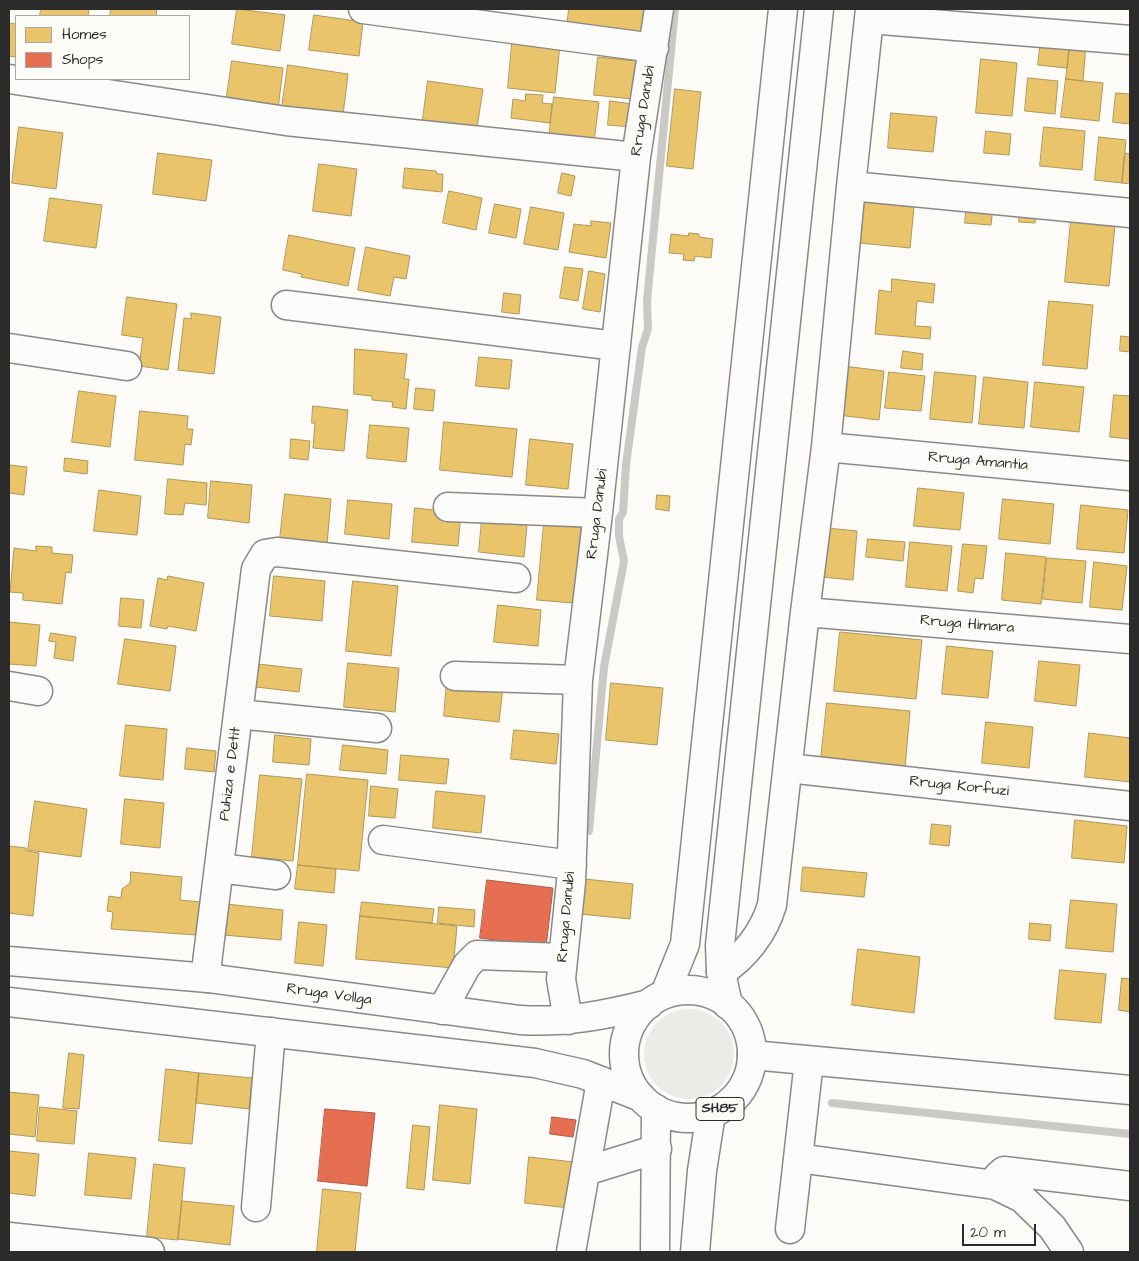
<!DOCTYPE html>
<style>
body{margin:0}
#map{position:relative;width:1139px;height:1261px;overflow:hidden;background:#fcfbf8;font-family:"Architects Daughter",sans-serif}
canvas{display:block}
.frame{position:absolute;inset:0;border:10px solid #2b2b2b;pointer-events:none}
.legend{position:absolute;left:15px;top:15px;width:175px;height:65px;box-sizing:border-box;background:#fdfcf7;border:1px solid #a9a8a5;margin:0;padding:6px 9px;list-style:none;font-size:15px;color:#2b2b2b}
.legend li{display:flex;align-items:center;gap:10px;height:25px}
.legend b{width:25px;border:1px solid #a9a8a5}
.scale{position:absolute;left:962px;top:1224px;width:74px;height:22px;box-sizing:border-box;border:2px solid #2b2b2b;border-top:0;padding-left:6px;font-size:15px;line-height:18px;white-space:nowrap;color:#2b2b2b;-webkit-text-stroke:4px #fdfcf7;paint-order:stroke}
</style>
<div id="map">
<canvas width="1139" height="1261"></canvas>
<div class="frame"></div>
<ul class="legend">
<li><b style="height:14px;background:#e9c46a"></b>Homes</li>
<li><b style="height:14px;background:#e76f51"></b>Shops</li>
</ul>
<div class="scale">20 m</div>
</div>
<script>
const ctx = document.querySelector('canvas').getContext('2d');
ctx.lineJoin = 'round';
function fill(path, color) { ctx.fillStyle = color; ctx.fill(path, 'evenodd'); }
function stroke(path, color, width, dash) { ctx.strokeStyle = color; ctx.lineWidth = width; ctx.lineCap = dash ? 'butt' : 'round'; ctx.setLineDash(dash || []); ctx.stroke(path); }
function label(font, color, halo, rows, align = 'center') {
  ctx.font = font + ' "Architects Daughter",sans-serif'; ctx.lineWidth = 5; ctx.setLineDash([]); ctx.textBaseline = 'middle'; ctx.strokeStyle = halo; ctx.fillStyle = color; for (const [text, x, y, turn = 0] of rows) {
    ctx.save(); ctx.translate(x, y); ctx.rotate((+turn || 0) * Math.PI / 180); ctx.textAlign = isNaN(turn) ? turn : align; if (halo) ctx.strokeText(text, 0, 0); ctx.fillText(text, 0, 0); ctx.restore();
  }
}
fill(new Path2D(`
 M644 1054a45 45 0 1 1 90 0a45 45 0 1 1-90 0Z`), '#ecebe8');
const homes = new Path2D(`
 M41,9H89L88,16H40Z
 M111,9H157L156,16H110Z
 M237,9L285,15L280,51L232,44Z
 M569,9H645L642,36L567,29Z
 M314,15L363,22L359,56L309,50Z
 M9,23L16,24V57L9,56Z
 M513,34L560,44L555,93L508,88Z
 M1041,40L1070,43L1067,68L1038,65Z
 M1070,43L1086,45L1083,81L1066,79Z
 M598,57L636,61L632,99L594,95Z
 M981,59L1017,63L1012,116L976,113Z
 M232,61L283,68L278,109L226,103Z
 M288,65L348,74L343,115L282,107Z
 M1028,78L1058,81L1055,114L1025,111Z
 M1066,79L1103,83L1099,121L1061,117Z
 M428,81L483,89L476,134L422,126Z
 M675,89L701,92L693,169L667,166Z
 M1116,93L1130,94V124L1113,122Z
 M526,94L543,95L542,103L552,104L550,123L511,118L513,99L525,101Z
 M554,97L599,102L593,150L548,145Z
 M610,101L632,104L630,127L608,125Z
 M891,113L937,117L933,152L888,148Z
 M19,127L63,133L56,189L12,183Z
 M1044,127L1085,131L1082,170L1040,166Z
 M986,131L1011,134L1009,155L984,153Z
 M1099,137L1126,140L1122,183L1095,180Z
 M158,153L212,160L206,201L153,194Z
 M1125,153L1130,154V184L1122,183Z
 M319,164L357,169L351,216L313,211Z
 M405,168L436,171L437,174H443L442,192L403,188Z
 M562,173L575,176L571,196L558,193Z
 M449,191L482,198L476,230L443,223Z
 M50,198L102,205L96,248L44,241Z
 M864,202L914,207L910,248L860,243Z
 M495,204L521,209L516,238L489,233Z
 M967,205L993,207L991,225L965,223Z
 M531,207L564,213L558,250L524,244Z
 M1020,210L1036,212L1035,223L1019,222Z
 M591,221L611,223L606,258L569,252L574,224L591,226Z
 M1071,221L1115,225L1109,286L1065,282Z
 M689,233L699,234V237L713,239L711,258L695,256L694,261L683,260L684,254L669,253L671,234L688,236Z
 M289,235L355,248L348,286L301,277L302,274L283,270Z
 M366,247L410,256L406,279L394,277L390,296L358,290Z
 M565,267L583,269L578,301L560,298Z
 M589,271L605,274L600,312L583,309Z
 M892,279L935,284L933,303L917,301L915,326L931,327L930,339L875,334L879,290L891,292Z
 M504,293L521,295L519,314L502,312Z
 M127,297L177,304L168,370L139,366L143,338L122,335Z
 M1049,301L1093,305L1087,369L1043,365Z
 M191,313L221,317L214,374L178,370L184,318L191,319Z
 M1121,336L1130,337V352L1120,351Z
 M355,349L407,354L404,379H409L406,409L392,407L393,402L372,400V396L354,394Z
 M903,351L923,354L922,370L901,368Z
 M479,357L512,360L509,389L476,386Z
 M843,366L884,371L879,420L838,415Z
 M889,372L925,376L921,411L885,408Z
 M935,372L976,376L972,423L930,419Z
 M984,377L1028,382L1024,428L979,424Z
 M1035,382L1084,387L1079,432L1031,427Z
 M416,388L435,390L433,411L414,409Z
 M79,391L116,396L110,447L72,442Z
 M1114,395L1130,396V439L1110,437Z
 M313,406L348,410L344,451L313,448L315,423H312Z
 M140,411L188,416L187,429H193L191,445L185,444L183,465L135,460Z
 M444,422L517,429L512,477L440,470Z
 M370,425L409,428L406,462L367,458Z
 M291,439L310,441L308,460L290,458Z
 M530,439L573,444L568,489L526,485Z
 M65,458L88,461L87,474L64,471Z
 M9,465L27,467L24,495L9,493Z
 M168,479L207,483L206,505L185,503L183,515L165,514Z
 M211,481L252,485L249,523L208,518Z
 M918,488L964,493L960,530L914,526Z
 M99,490L141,496L137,535L94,531Z
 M285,494L331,499L327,544L280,539Z
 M657,495L670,496L669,511L656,509Z
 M1003,499L1054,504L1050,544L999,539Z
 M348,500L392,504L389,539L345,534Z
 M1081,505L1128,510L1124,553L1077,549Z
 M415,508L461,513L458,546L412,542Z
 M482,520L527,525L524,557L479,552Z
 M544,524L581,527L574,603L537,600Z
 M827,528L857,531L853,580L822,577Z
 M868,539L905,542L903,561L866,557Z
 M910,542L952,546L947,591L906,587Z
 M963,544L987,546L983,579L975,578L973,593L958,591Z
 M36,546L52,547V553L73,555L71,573L66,572L62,604L23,600V593L10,592L14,548L36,551Z
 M1006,553L1046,557L1041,604L1002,600Z
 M1047,558L1086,561L1082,603L1043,599Z
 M1094,562L1127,566L1122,610L1090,607Z
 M168,576L204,583L196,631L168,626L167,629L150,626L158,578L167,580Z
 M274,576L325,581L322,621L270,616Z
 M353,581L398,586L391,656L346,651Z
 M121,598L144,600L141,628L119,626Z
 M498,605L541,610L538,646L494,642Z
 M9,622L40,625L36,666L9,664Z
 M840,632L922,640L916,699L834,691Z
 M51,633L76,637L73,661L54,658L56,642L49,641Z
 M125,639L176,646L170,691L118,684Z
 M947,646L993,651L988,698L942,694Z
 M1039,661L1080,665L1076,706L1035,701Z
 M348,663L399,668L395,712L344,707Z
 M258,664L302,669L299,692L256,687Z
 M447,682L503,687L499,722L444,716Z
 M611,683L663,688L657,745L606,740Z
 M827,703L910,711L905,768L821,759Z
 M986,722L1033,727L1029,768L982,763Z
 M126,725L167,729L163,780L120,776Z
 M514,730L559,734L556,764L511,759Z
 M1089,733L1130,738V782L1085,777Z
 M275,735L311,739L309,765L273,762Z
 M343,745L388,750L386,774L340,770Z
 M187,748L216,751L214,772L185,769Z
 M401,755L449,759L446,784L399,780Z
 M307,774L368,780L359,871L298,865Z
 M260,775L302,779L293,861L252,857Z
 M371,786L398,789L395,818L369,816Z
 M436,791L485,796L481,833L433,828Z
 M125,799L164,803L160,848L121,844Z
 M35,801L87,809L81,857L28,850Z
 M1075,820L1127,826L1124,863L1072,858Z
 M932,824L951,826L949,846L930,844Z
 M9,846L26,848V851L39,853L33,916L9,913Z
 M298,865L336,869L334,893L295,889Z
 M803,867L867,873L864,897L801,891Z
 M131,872L182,877L180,900L200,902L196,935L111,929L113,912L107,911L109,896L121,898L122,889L130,883Z
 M584,879L633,884L630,919L580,914Z
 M1071,900L1117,904L1113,952L1066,948Z
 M362,902L434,909L432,923L360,916Z
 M226,904L283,910L281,940L223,935Z
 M439,907L475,910L474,927L438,923Z
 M360,916L457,926L453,968L356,959Z
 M299,922L327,925L323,966L295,963Z
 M1030,923L1051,925L1050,941L1029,939Z
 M858,949L920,957L914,1013L852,1005Z
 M1060,970L1106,974L1101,1023L1055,1019Z
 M1122,978L1130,979V1012L1119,1010Z
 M69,1053L84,1055L79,1109L63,1108Z
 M166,1069L199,1073L192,1144L159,1141Z
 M199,1073L252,1078L249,1109L196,1103Z
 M9,1092L39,1095L35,1137L9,1134Z
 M440,1105L477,1109L470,1184L433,1180Z
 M40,1107L77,1111L74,1144L37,1141Z
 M413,1125L430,1127L424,1190L407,1188Z
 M9,1151L39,1154L35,1196L9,1193Z
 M89,1153L136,1158L131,1199L85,1195Z
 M529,1157L574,1162L569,1208L525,1203Z
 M154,1164L185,1168L178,1240L147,1237Z
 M323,1189L361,1193L355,1252H317Z
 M182,1201L234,1206L230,1245L178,1239Z`);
fill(homes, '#e9c46a');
stroke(homes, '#b09657', 1);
const shops = new Path2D(`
 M487,880L553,888L546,947L480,938Z
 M325,1109L375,1113L367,1186L318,1181Z
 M552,1117L576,1120L573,1137L550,1134Z`);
fill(shops, '#e76f51');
stroke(shops, '#af5b46', 1);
stroke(new Path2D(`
 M589,831L604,667L624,561L619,536V519L623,512L626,465L642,347L648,329L647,301L675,9
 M832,1103L1130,1134`), '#cac9c6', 8);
const minor = new Path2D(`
 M363,9L654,48
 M869,19L1130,40
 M9,79L286,121L636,157
 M851,186L1130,213
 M286,305L616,346
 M9,348L127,366
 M826,447L1130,476
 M448,507L598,513
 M805,612L1130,639
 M455,676L578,680
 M9,686L38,691
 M238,714L377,728
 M788,768L1130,806
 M383,840L572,865
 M219,868L276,875
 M721,972C745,957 764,932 772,905L805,612L826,447L851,186L870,9
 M208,978L207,963L256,569L265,554L277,552L516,578
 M442,1010L467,965L477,955L563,958
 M568,1020L561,979L571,882L578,680L598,513L636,157L659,9
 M752,1055L1130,1090
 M798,1158L995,1185L1022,1198L1052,1227L1069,1252
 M586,1171L657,1149
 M995,1185L998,1176L1004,1171L1130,1186
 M256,1207L271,1032
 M790,1229L809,1061
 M9,1237L150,1252
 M571,1252L601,1081`);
const major = new Path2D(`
 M9,961L208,978L520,1020C565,1023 606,1015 649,1004
 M624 1054a64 64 0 1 1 128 0a64 64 0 1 1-128 0Z
 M665,994L685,944L783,9
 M9,1002L535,1063L583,1074L641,1097
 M728,1005L721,972L720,945L819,9
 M655,1252L656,1109
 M695,1252L702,1171L711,1113`);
stroke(minor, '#898987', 31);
stroke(major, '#898987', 31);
stroke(minor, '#fbfbf9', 28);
stroke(major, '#fbfbf9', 28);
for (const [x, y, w] of [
 [720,1109,48]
]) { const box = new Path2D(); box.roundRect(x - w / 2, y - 11.5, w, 23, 4); ctx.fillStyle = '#fdfcf7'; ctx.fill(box); stroke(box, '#2b2b2b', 1); }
label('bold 14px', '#2b2b2b', null, [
 ["SH85",720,1109]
]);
label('15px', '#2b2b2b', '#fdfcf7', [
 ["Rruga Danubi",644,111,-81],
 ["Rruga Amantia",978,462,5],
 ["Rruga Danubi",598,514,-83],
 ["Rruga Himara",967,625,5],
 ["Puhiza e Detit",231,774,-83],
 ["Rruga Korfuzi",959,787,6],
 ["Rruga Danubi",567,917,-85],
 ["Rruga Vollga",329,995,8]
]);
</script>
